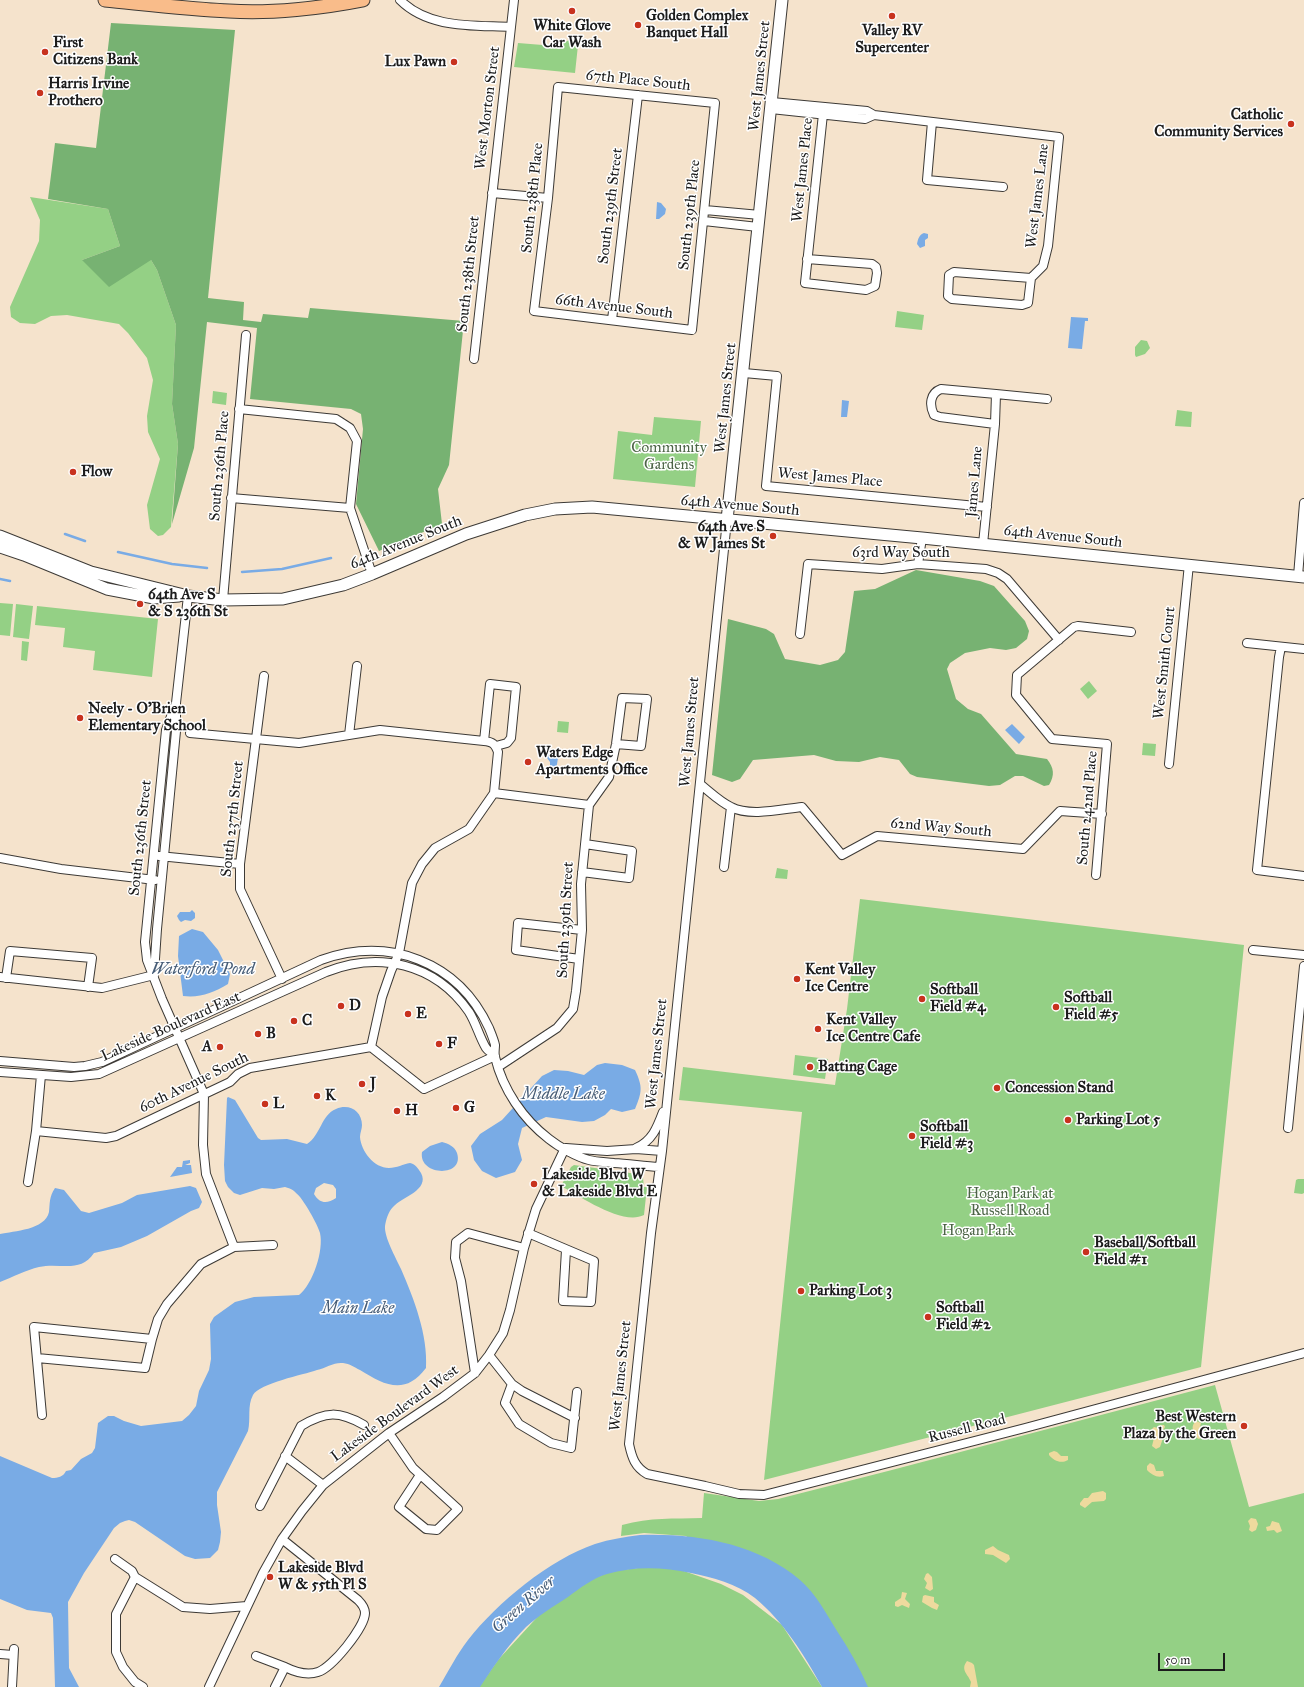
<!DOCTYPE html>
<style>
body{margin:0}
#map{position:relative;width:1304px;height:1687px;overflow:hidden;background:#f5e3cc;font-family:"IM FELL Great Primer",serif}
canvas{display:block}
.scale{position:absolute;left:1158px;top:1653px;width:67px;height:18px;box-sizing:border-box;border:2px solid #1c1c1c;border-top:0;padding-left:5px;font-size:12px;line-height:14px;white-space:nowrap;color:#1c1c1c;-webkit-text-stroke:3px #fff;paint-order:stroke}
</style>
<div id="map">
<canvas width="1304" height="1687"></canvas>
<div class="scale">50 m</div>
</div>
<script>
const ctx = document.querySelector('canvas').getContext('2d');
ctx.lineJoin = 'round';
function fill(path, color) { ctx.fillStyle = color; ctx.fill(path, 'evenodd'); }
function stroke(path, color, width, dash) { ctx.strokeStyle = color; ctx.lineWidth = width; ctx.lineCap = dash ? 'butt' : 'round'; ctx.setLineDash(dash || []); ctx.stroke(path); }
function label(font, color, halo, rows, align = 'center') {
  ctx.font = font + ' "IM FELL Great Primer",serif'; ctx.lineWidth = 3; ctx.setLineDash([]); ctx.textBaseline = 'middle'; ctx.strokeStyle = halo; ctx.fillStyle = color; for (const [text, x, y, turn = 0] of rows) {
    ctx.save(); ctx.translate(x, y); ctx.rotate((+turn || 0) * Math.PI / 180); ctx.textAlign = isNaN(turn) ? turn : align; if (halo) ctx.strokeText(text, 0, 0); ctx.fillText(text, 0, 0); ctx.restore();
  }
}
fill(new Path2D(`
 M579,36L575,73L514,67L518,43L555,46Z
 M30,197L108,209L120,246L82,260H151L157,270L176,325L172,404L178,444L171,527L163,535L158,536L150,529L147,505L160,459L148,432L147,416L153,380L147,358L128,333L119,324L67,315L51,316L35,324L20,323L11,317L10,307L39,241L40,220Z
 M897,311L924,315L922,330L895,327Z
 M1141,340L1147,341L1150,348L1145,354L1136,357L1135,355V347Z
 M213,391L227,393L226,405L212,403Z
 M1177,410L1192,412L1191,427L1175,426Z
 M654,417L701,421L695,487L613,479L618,431L652,435Z
 M0,603L13,604L10,636L0,635Z
 M16,604L33,606L29,639L13,637Z
 M37,606L158,619L152,677L93,670L95,651L63,647L65,628L35,625Z
 M22,641L29,642L27,661L21,660Z
 M1089,681L1097,691L1088,699L1080,689Z
 M558,721L569,722L568,733L557,732Z
 M1143,743L1156,744L1155,756L1142,755Z
 M777,868L788,870L787,879L775,878Z
 M860,899L1244,945L1201,1367L764,1480L802,1112L679,1100L683,1067L835,1085L847,1009Z
 M795,1055L828,1059L825,1079L793,1075Z
 M574,1165L637,1174L643,1178L644,1187H647L644,1215C622,1226 580,1196 561,1186L571,1167Z
 M1298,1179H1304V1193L1302,1194L1294,1193L1296,1180Z
 M1215,1385L1249,1507L1304,1493V1687H864L686,1536L644,1533L621,1536L622,1525C651,1517 673,1519 702,1518L704,1493L759,1501L778,1499L888,1471Z
 M655,1566L681,1570L721,1584L743,1595L782,1625L822,1687H479L498,1660L541,1613L594,1578L613,1571Z`), '#94d085');
fill(new Path2D(`
 M111,23L235,30L208,298L244,302L243,320L261,322L263,314L308,318L310,308L464,321L449,465L438,489L442,524L379,551L356,504L363,429L361,414L351,409L250,399L257,328L207,322L194,448L172,524L178,444L172,404L176,325L157,270L151,260L109,287L82,260L120,246L108,209L48,199L55,143L96,148Z
 M916,570L980,581L994,586L1025,621L1029,631L1027,639L1016,648L1006,650L990,648L965,653L950,663L947,669L956,699L968,709L981,714L1016,754L1047,759C1054,768 1055,775 1049,785L1044,786L1023,776H1015L1000,785L989,786L917,777L910,774L899,760L880,757L859,762L836,761L814,755L753,760L740,779L732,782L712,775L728,619L766,629L774,634L785,659L820,665L838,660L845,652L854,591L875,589Z`), '#77b272');
fill(new Path2D(`
 M1196,1421L1201,1423L1200,1427L1204,1430L1202,1437L1199,1439L1197,1438C1193,1432 1190,1426 1196,1421Z
 M1162,1425H1164L1165,1427L1161,1433L1163,1438L1160,1447L1156,1449L1152,1446L1154,1438L1151,1430L1154,1427L1158,1428Z
 M1054,1451L1057,1452L1061,1456H1068V1460C1061,1464 1054,1461 1049,1455V1453Z
 M1150,1463L1154,1465L1156,1471H1163L1164,1476C1157,1478 1152,1475 1147,1470V1466Z
 M1103,1491L1106,1493V1499L1104,1501L1092,1502L1085,1508L1080,1505V1503L1084,1498H1088L1092,1493Z
 M1251,1518L1256,1519L1258,1524L1256,1530L1252,1532L1249,1530L1250,1526L1248,1521Z
 M1272,1521L1279,1523L1282,1531L1277,1533L1274,1530L1267,1531L1266,1527L1270,1526Z
 M993,1546L998,1550L1009,1555L1010,1559L1006,1563L993,1555L985,1554V1550Z
 M928,1573L932,1577L933,1589L930,1591L925,1588L927,1583L924,1579L926,1574Z
 M902,1592L907,1593L905,1599L910,1604L909,1608L902,1605L898,1607L895,1606V1602L901,1598Z
 M925,1595L934,1597V1602L939,1605L937,1610L932,1608L922,1602L923,1596Z
 M967,1661L972,1663L974,1665L978,1687H970L971,1682C968,1674 960,1670 967,1661Z`), '#eeda9e');
fill(new Path2D(`
 M657,202L661,203L666,209L665,214L659,219H656Z
 M924,233L928,234V238L925,240V246L920,248L917,244C918,239 919,235 924,233Z
 M1071,317L1088,318V321H1085L1082,349L1068,348Z
 M842,400L849,401L847,417H841Z
 M1012,724L1025,737L1019,744L1005,730Z
 M548,746L558,758L556,770L550,769V762L542,751Z
 M192,910L195,913V918L191,921L185,920L181,922L179,920L177,916L180,912H190Z
 M192,929L203,932L218,950L230,974L228,984C213,993 200,998 183,996L178,956L179,936Z
 M605,1063L622,1065L635,1070C643,1087 642,1092 635,1109L622,1112L611,1109L605,1115L594,1121L582,1122L546,1117L522,1128L518,1144L522,1160L515,1172L496,1178L482,1171L474,1160L471,1146L480,1134L502,1120L542,1076L554,1070L568,1071L584,1075L597,1065Z
 M228,1097L235,1100L258,1138L261,1140L287,1139L307,1144C321,1135 321,1115 336,1109C349,1103 362,1111 362,1125C362,1129 360,1133 360,1137C361,1151 374,1168 389,1168C397,1168 403,1164 410,1163C415,1164 418,1168 421,1173C430,1190 402,1197 393,1207C388,1212 386,1220 385,1226C384,1237 396,1258 401,1269C414,1299 428,1335 426,1368C405,1396 384,1385 360,1370C354,1367 350,1364 343,1363C334,1362 326,1368 317,1370C303,1375 260,1383 253,1395C247,1406 251,1419 248,1431L217,1492V1505L221,1532L220,1542L218,1550L210,1558L195,1559L185,1556L135,1522L129,1520L125,1521L120,1523L114,1528L84,1573L68,1602L69,1668L79,1687H55L53,1618L51,1613L27,1610L0,1599V1456L52,1478C58,1478 63,1477 66,1471L71,1470L81,1459L92,1453L95,1448L98,1423L108,1416H114L124,1421L141,1426L182,1421L189,1415L196,1406L199,1391L209,1370L211,1359L210,1324L214,1317L235,1302L254,1297L299,1295C313,1284 324,1250 320,1233C318,1225 303,1198 296,1193C294,1190 289,1188 285,1187L274,1189L262,1188L240,1195L234,1193L228,1187L225,1181L224,1165L227,1098ZM324,1183L333,1185L336,1189V1198C327,1204 320,1204 314,1194L316,1188Z
 M442,1142C449,1144 454,1146 457,1153C465,1178 418,1176 422,1152L430,1146Z
 M190,1160V1163L185,1165H191L192,1173L170,1177L177,1167H182L183,1161Z
 M190,1186L196,1188L202,1202L199,1208L191,1211L147,1236L121,1247L94,1253C80,1274 60,1262 39,1267C26,1270 13,1277 0,1282V1234C14,1231 45,1230 49,1212C50,1203 49,1197 55,1188L64,1190L81,1211L89,1213L122,1203L137,1195Z
 M640,1535C695,1533 757,1543 800,1580C816,1594 826,1613 837,1631C849,1649 859,1667 868,1687H822C805,1656 783,1621 755,1598C737,1584 712,1577 691,1573C663,1567 634,1566 607,1574C593,1578 580,1588 568,1597C554,1606 538,1616 526,1627C508,1645 494,1666 480,1687H439C448,1672 457,1654 468,1640C497,1603 550,1559 595,1544C610,1539 625,1537 640,1535Z`), '#79abe5');
stroke(new Path2D(`
 M65,534L85,541
 M118,552L172,564L207,568
 M242,572L282,569L331,558
 M0,579L10,581`), '#79abe5', 2.5);
const minor = new Path2D(`
 M400,0C429,29 473,25 511,27
 M558,87L715,103L692,330L534,311L548,198Z
 M772,102L867,111L874,115L1059,137L1048,246L1043,266L1031,278L954,272L949,275L948,296L952,299L1022,305L1028,303L1031,278
 M771,109L865,119L874,115
 M932,122L927,180L1003,187
 M492,193L548,198
 M705,210L760,215
 M704,221L758,227
 M807,259L872,264L876,267L877,273L875,286L866,290L805,283L823,114V107
 M612,320L638,95
 M474,359L514,0
 M744,373L777,376L766,486L987,507
 M996,394L941,389C930,393 929,405 934,415L940,417L995,424L996,394L1047,399
 M239,409L336,419L350,428L357,441L350,508L372,574
 M231,498L350,508
 M727,520L662,1151L651,1233L629,1444C632,1458 635,1467 647,1474L705,1486L739,1494L764,1495L1025,1428L1304,1353
 M983,544L995,424
 M918,564L922,538
 M1298,576L1304,503
 M223,600L246,335
 M800,634L808,564L882,569L918,564L986,569L998,573L1007,579L1059,640
 M1247,643L1304,649
 M1281,647L1279,657L1257,870L1304,876
 M264,676L240,864V889L282,979
 M176,703L166,730L145,942L147,960L162,999L204,1094L203,1145L206,1174L234,1247
 M190,733L299,743L380,730L484,741
 M349,735L357,666
 M1169,764L1189,564
 M701,785C710,792 720,802 731,807C750,817 782,809 802,807L842,855L877,836L1023,849L1060,811L1102,814
 M494,793L589,805
 M159,856L240,864
 M0,858L61,869L155,880
 M724,867L731,807
 M582,872L629,878L632,851L585,844
 M1096,875L1107,744L1052,739L1016,695L1017,675L1074,627L1078,626L1131,632
 M1253,950L1304,955
 M579,959L516,950L518,923L582,930
 M154,974L157,929L176,731V703L188,596
 M0,977L102,988L154,975
 M6,978L10,951L92,958L88,987
 M371,1047L382,997L391,971L399,953L412,883L422,864L435,848L469,829L494,793L498,752C495,744 493,742 484,741L490,684L516,687L511,738L507,743L496,746
 M0,1061L74,1067L85,1066L102,1062L321,960C389,936 458,961 489,1028C491,1033 494,1040 495,1045C495,1049 494,1053 495,1057C503,1090 523,1119 549,1139C559,1147 577,1157 589,1160C597,1162 606,1162 614,1163C629,1164 644,1166 659,1167
 M498,1067L557,1028L573,1009L576,991L582,930L581,884L589,805L609,777L616,744L622,698L647,699L641,746L616,744
 M0,1072L71,1077L99,1074L326,972C379,951 435,963 469,1012C476,1023 479,1036 486,1048C488,1051 492,1053 495,1056
 M1288,1128L1304,966
 M36,1131L106,1138L116,1136L230,1082L238,1074L250,1068L371,1047L424,1089L495,1056
 M566,1148L607,1151L636,1149L662,1151
 M636,1148C652,1141 657,1128 663,1112
 M28,1182L36,1131L41,1075
 M528,1233L594,1261L591,1302L563,1301L566,1250
 M489,1355L512,1384L522,1391L575,1418
 M37,1358L145,1368L152,1339
 M475,1373L461,1281L455,1258L456,1242L468,1233L524,1248
 M512,1384L505,1403L519,1424L551,1443L571,1448L577,1392
 M42,1415L34,1327L152,1339L158,1319L167,1304L201,1264L234,1247L273,1245
 M389,1433L413,1468L458,1509L437,1530L426,1529L399,1507L420,1475
 M285,1456L323,1485
 M260,1506L301,1426C326,1411 339,1411 364,1425
 M115,1559L132,1571L135,1577L183,1607L210,1609L247,1606
 M135,1577L116,1614V1652L123,1667L135,1682L143,1687
 M0,1654L13,1655
 M256,1656L285,1667
 M12,1687L14,1649
 M209,1687L263,1573L282,1539L302,1511L323,1485L389,1433L443,1397L475,1373L489,1355L503,1333L510,1310L524,1248L536,1209L565,1148
 M275,1687L285,1667C295,1672 306,1676 318,1672C332,1668 365,1627 365,1613C365,1607 361,1603 358,1600L282,1539`);
const tertiary = new Path2D(`
 M727,520L782,0
 M0,536L91,572L188,596L223,600L283,599L343,585L372,574L466,534L525,515L555,509L592,507L922,538L1304,577
 M0,547L24,555L107,589L154,598L179,596`);
const primary = new Path2D(`
 M105,0C146,4 188,9 229,11C270,14 323,8 363,0`);
stroke(minor, '#3d3a36', 10);
stroke(tertiary, '#3d3a36', 13);
stroke(primary, '#3d3a36', 15);
stroke(minor, '#fff', 8);
stroke(tertiary, '#fff', 11);
stroke(primary, '#f9bc8a', 13);
for (const [x, y, r, color] of [
 [572,11,4,"#c8321e"],
 [892,16,4,"#c8321e"],
 [638,25,4,"#c8321e"],
 [45,52,4,"#c8321e"],
 [454,62,4,"#c8321e"],
 [40,93,4,"#c8321e"],
 [1291,124,4,"#c8321e"],
 [73,472,4,"#c8321e"],
 [773,536,4,"#c8321e"],
 [140,604,4,"#c8321e"],
 [80,718,4,"#c8321e"],
 [528,762,4,"#c8321e"],
 [797,979,4,"#c8321e"],
 [922,999,4,"#c8321e"],
 [341,1006,4,"#c8321e"],
 [1056,1007,4,"#c8321e"],
 [408,1014,4,"#c8321e"],
 [294,1021,4,"#c8321e"],
 [818,1029,4,"#c8321e"],
 [258,1034,4,"#c8321e"],
 [439,1044,4,"#c8321e"],
 [220,1047,4,"#c8321e"],
 [810,1067,4,"#c8321e"],
 [362,1084,4,"#c8321e"],
 [997,1088,4,"#c8321e"],
 [317,1096,4,"#c8321e"],
 [265,1104,4,"#c8321e"],
 [456,1108,4,"#c8321e"],
 [397,1111,4,"#c8321e"],
 [1068,1120,4,"#c8321e"],
 [912,1136,4,"#c8321e"],
 [534,1184,4,"#c8321e"],
 [1086,1252,4,"#c8321e"],
 [801,1291,4,"#c8321e"],
 [928,1317,4,"#c8321e"],
 [1244,1426,4,"#c8321e"],
 [270,1577,4,"#c8321e"]
]) { const dot = new Path2D(); dot.arc(x, y, r, 0, 2 * Math.PI); ctx.fillStyle = color; ctx.fill(dot); stroke(dot, '#fff', 1.5); }
label('bold 15px', '#1c1c1c', '#fff', [
 ["Golden Complex",646,16],
 ["Banquet Hall",646,33],
 ["White Glove",572,26,"center"],
 ["Car Wash",572,43,"center"],
 ["Valley RV",892,31,"center"],
 ["Supercenter",892,48,"center"],
 ["First",53,43],
 ["Citizens Bank",53,60],
 ["Lux Pawn",446,62,"right"],
 ["Harris Irvine",48,84],
 ["Prothero",48,101],
 ["Catholic",1283,115,"right"],
 ["Community Services",1283,132,"right"],
 ["Flow",81,472],
 ["64th Ave S",765,527,"right"],
 ["& W James St",765,544,"right"],
 ["64th Ave S",148,595],
 ["& S 236th St",148,612],
 ["Neely - O'Brien",88,709],
 ["Elementary School",88,726],
 ["Waters Edge",536,753],
 ["Apartments Office",536,770],
 ["Kent Valley",805,970],
 ["Ice Centre",805,987],
 ["Softball",930,990],
 ["Field #4",930,1007],
 ["Softball",1064,998],
 ["Field #5",1064,1015],
 ["D",349,1006],
 ["E",416,1014],
 ["Kent Valley",826,1020],
 ["Ice Centre Cafe",826,1037],
 ["C",302,1021],
 ["B",266,1034],
 ["F",447,1044],
 ["A",212,1047,"right"],
 ["Batting Cage",818,1067],
 ["J",370,1084],
 ["Concession Stand",1005,1088],
 ["K",325,1096],
 ["L",273,1104],
 ["G",464,1108],
 ["H",405,1111],
 ["Parking Lot 5",1076,1120],
 ["Softball",920,1127],
 ["Field #3",920,1144],
 ["Lakeside Blvd W",542,1175],
 ["& Lakeside Blvd E",542,1192],
 ["Baseball/Softball",1094,1243],
 ["Field #1",1094,1260],
 ["Parking Lot 3",809,1291],
 ["Softball",936,1308],
 ["Field #2",936,1325],
 ["Best Western",1236,1417,"right"],
 ["Plaza by the Green",1236,1434,"right"],
 ["Lakeside Blvd",278,1568],
 ["W & 55th Pl S",278,1585]
], 'left');
label('15px', '#1c1c1c', '#fff', [
 ["West James Street",760,76,-84],
 ["67th Place South",638,81,6],
 ["West Morton Street",488,108,-83],
 ["West James Place",803,170,-84],
 ["West James Lane",1038,196,-83],
 ["South 238th Place",533,198,-84],
 ["South 239th Street",611,206,-83],
 ["South 239th Place",690,215,-84],
 ["South 238th Street",469,274,-84],
 ["66th Avenue South",614,307,7],
 ["West James Street",726,398,-84],
 ["South 236th Place",220,466,-85],
 ["West James Place",830,478,5],
 ["James Lane",975,482,-85],
 ["64th Avenue South",740,506,5],
 ["64th Avenue South",1063,537,6],
 ["64th Avenue South",406,543,-22],
 ["63rd Way South",901,553],
 ["West Smith Court",1165,663,-84],
 ["West James Street",690,732,-85],
 ["South 242nd Place",1088,808,-85],
 ["South 237th Street",233,819,-84],
 ["62nd Way South",941,828,5],
 ["South 236th Street",141,838,-84],
 ["South 239th Street",566,920,-87],
 ["Lakeside Boulevard East",171,1027,-24],
 ["West James Street",657,1054,-84],
 ["60th Avenue South",194,1083,-26],
 ["West James Street",621,1376,-84],
 ["Lakeside Boulevard West",395,1414,-36],
 ["Russell Road",967,1429,-14]
]);
label('15px', '#4c6446', '#fff', [
 ["Community",669,448],
 ["Gardens",669,465],
 ["Hogan Park at",1010,1194],
 ["Russell Road",1010,1211],
 ["Hogan Park",978,1231]
]);
label('italic 16px', '#465c76', '#fff', [
 ["Waterford Pond",203,970],
 ["Middle Lake",563,1095],
 ["Main Lake",358,1309],
 ["Green River",524,1605,-41]
]);
</script>
